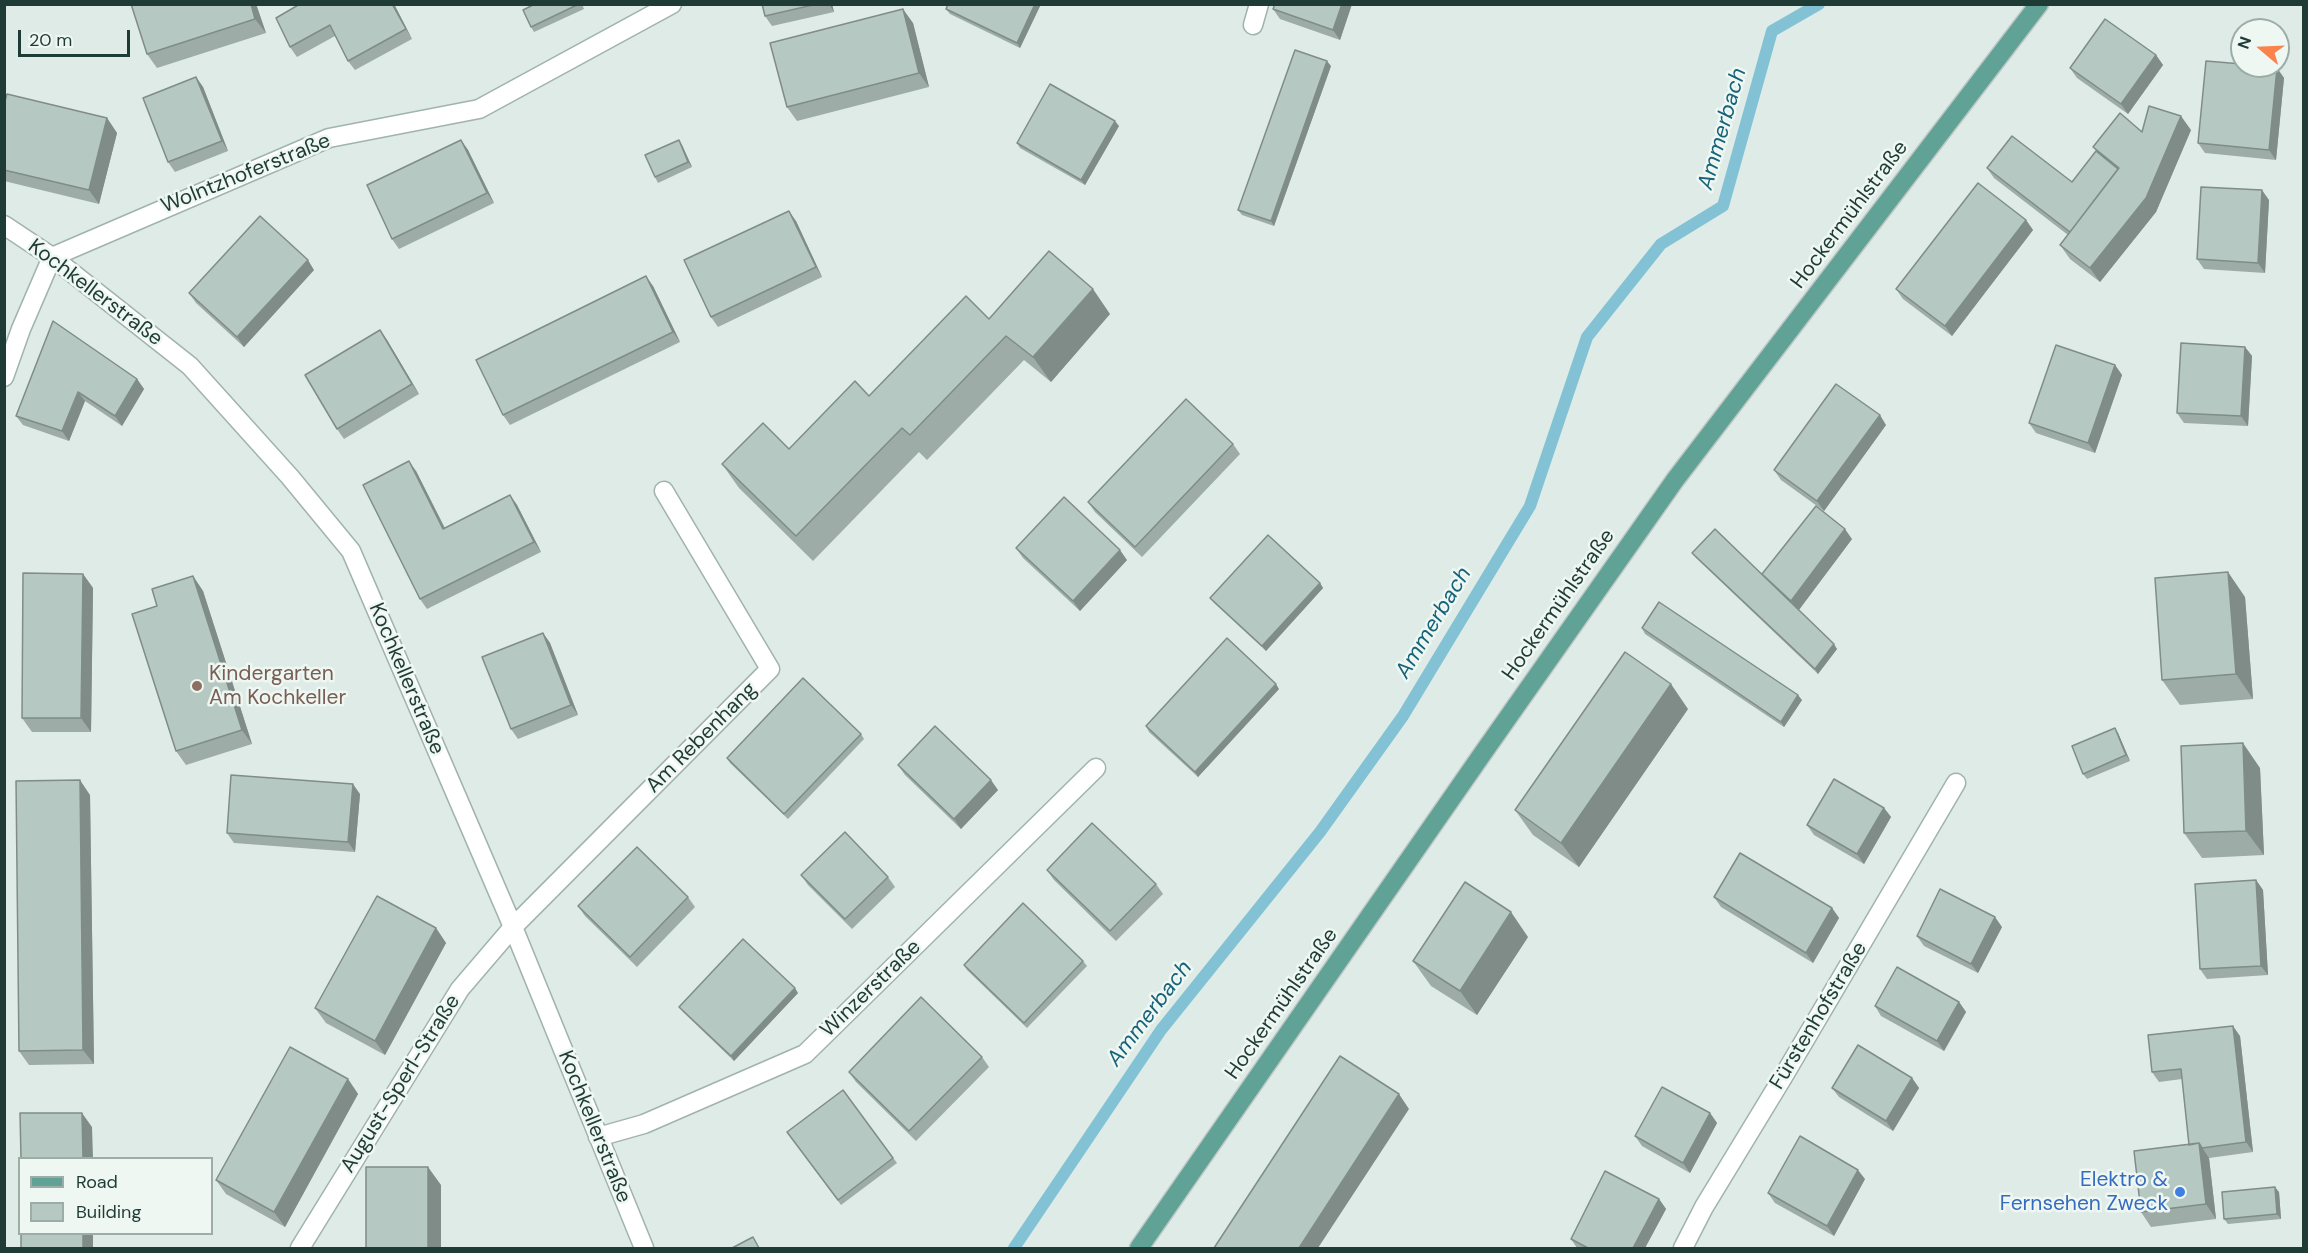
<!DOCTYPE html>
<meta charset="utf-8">
<style>
body{margin:0}
#map{position:relative;width:2308px;height:1253px;overflow:hidden;background:#deebe6;font-family:"DM Sans",sans-serif}
canvas{display:block}
.frame{position:absolute;inset:0;border:6px solid #1f3b35;pointer-events:none}
.legend{position:absolute;left:18px;top:1157px;width:195px;height:78px;box-sizing:border-box;background:#eff7f3;border:2px solid #9caca7;margin:0;padding:8px 10px;list-style:none;font-size:18px;color:#1f3b35}
.legend li{display:flex;align-items:center;gap:12px;height:30px}
.legend b{width:30px;border:2px solid #9caca7}
.north{position:absolute;left:2230px;top:18px;width:60px;height:60px;box-sizing:border-box;background:#eff7f3;border:2px solid #9caca7;border-radius:50%;rotate:289deg;font-size:16px;font-weight:700;line-height:24px;text-align:center;color:#1f3b35}
.north::after{content:'';display:block;margin:auto;width:21px;height:27px;background:#fa824d;clip-path:polygon(50% 0,100% 100%,50% 72%,0 100%)}
.scale{position:absolute;left:18px;top:30px;width:112px;height:27px;box-sizing:border-box;border:3px solid #1f3b35;border-top:0;padding-left:8px;font-size:18px;line-height:21px;white-space:nowrap;color:#1f3b35;-webkit-text-stroke:4px #eff7f3;paint-order:stroke}
</style>
<div id="map">
<canvas width="2308" height="1253"></canvas>
<div class="frame"></div>
<ul class="legend">
<li><b style="height:8px;background:#60a396"></b>Road</li>
<li><b style="height:16px;background:#b6c8c2"></b>Building</li>
</ul>
<div class="north">N</div>
<div class="scale">20 m</div>
</div>
<script>
const ctx = document.querySelector('canvas').getContext('2d');
ctx.lineJoin = 'round';
function stroke(path, color, width, dash) { ctx.strokeStyle = color; ctx.lineWidth = width; ctx.lineCap = dash ? 'butt' : 'round'; ctx.setLineDash(dash || []); ctx.stroke(path); }
function fill(path, color) { ctx.fillStyle = color; ctx.fill(path, 'evenodd'); }
function label(font, color, halo, rows, align = 'center') {
  ctx.font = font + ' "DM Sans",sans-serif'; ctx.lineWidth = 5; ctx.setLineDash([]); ctx.textBaseline = 'middle'; ctx.strokeStyle = halo; ctx.fillStyle = color; for (const [text, x, y, turn = 0] of rows) {
    ctx.save(); ctx.translate(x, y); ctx.rotate((+turn || 0) * Math.PI / 180); ctx.textAlign = isNaN(turn) ? turn : align; if (halo) ctx.strokeText(text, 0, 0); ctx.fillText(text, 0, 0); ctx.restore();
  }
}
stroke(new Path2D(`
 M1014,1248L1161,1030L1320,832L1403,716L1530,506L1587,337L1661,244L1723,206L1772,31L1819,4`), '#82c2d4', 12);
const minor = new Path2D(`
 M1253,25L1259,4
 M4,225L52,257L190,366L290,477L351,551L513,927L644,1248
 M52,257L329,138L479,109L672,4
 M4,377L21,329L52,257
 M598,1137L644,1124L805,1054L1096,768
 M300,1248L460,989L513,927L770,669L664,491
 M1683,1248L1704,1207L1783,1077L1956,783`);
const major = new Path2D(`
 M1139,1248L1483,753L1675,480L2039,4`);
stroke(minor, '#a1b3ad', 21);
stroke(major, '#c0c8c6', 21);
stroke(minor, '#fff', 18);
stroke(major, '#60a396', 18);
fill(new Path2D(`
 M256,4L266,33L157,68L147,54Z
 M394,4L412,39L355,70L348,61L335,36L297,57L290,47L276,18Z
 M535,4H582L584,9L534,32L531,27Z
 M762,4H832L834,12L772,26L765,16Z
 M1041,4L1020,48L950,14L946,9Z
 M1352,4L1340,40L1280,19L1273,9Z
 M913,23L929,87L797,121L787,107Z
 M2156,55L2163,65L2128,114L2077,78L2070,68Z
 M1331,66L1274,226L1242,215L1238,210Z
 M2277,68L2284,78L2276,160L2205,153L2198,143Z
 M196,77L203,87L228,151L175,172L168,162Z
 M4,105L107,118L117,133L99,204L4,181Z
 M1119,126L1085,185L1020,148L1017,143Z
 M2191,130L2156,212L2100,282L2070,259L2060,245L2068,235L1994,178L1987,168L2072,182L2096,151L2093,147L2142,132Z
 M461,140L468,150L494,203L399,249L392,239Z
 M682,145L692,167L658,183L655,177Z
 M2269,200L2265,273L2204,269L2197,259Z
 M2026,220L2033,230L1952,336L1903,299L1896,289Z
 M796,221L822,277L718,327L711,317Z
 M314,270L244,347L196,303L189,293Z
 M653,286L680,342L510,425L503,415Z
 M1110,314L1051,382L1024,360L927,460L919,452L813,561L739,488L722,464L789,449L869,396L989,319Z
 M53,321L137,379L144,389L122,426L85,401L69,441L23,425L16,416Z
 M387,340L419,394L344,439L337,429Z
 M2245,347L2252,356L2248,426L2184,423L2177,413Z
 M2115,365L2122,375L2095,453L2036,433L2029,423Z
 M1886,425L1824,511L1781,480L1774,470Z
 M1233,444L1240,454L1142,557L1095,512L1088,502Z
 M416,471L445,528L510,495L517,505L541,552L427,609L420,599Z
 M1852,539L1799,610L1837,649L1818,674L1696,558L1692,553L1765,578Z
 M1016,548L1127,560L1080,611L1023,558Z
 M83,574L93,588L91,732H32L22,718Z
 M193,576L203,591L252,744L186,765L176,751L157,606Z
 M1320,583L1323,588L1266,651L1214,603L1210,598Z
 M2245,597L2253,699L2180,705L2162,680Z
 M1642,628L1802,700L1784,727L1645,634Z
 M543,633L550,643L578,715L518,739L511,729Z
 M1279,689L1198,777L1149,732L1146,726Z
 M1688,709L1579,867L1533,835L1515,810Z
 M2118,733L2130,761L2087,779L2083,774Z
 M861,734L864,739L788,819L730,763L727,758Z
 M898,765L998,790L961,829L905,775Z
 M2260,768L2264,855L2202,858L2184,833Z
 M360,794L355,852L234,843L227,833Z
 M90,795L94,1064L29,1065L19,1051Z
 M1884,808L1891,817L1864,864L1814,835L1807,825Z
 M1047,870L1156,884L1163,894L1116,941L1054,880Z
 M801,875L888,877L895,887L852,929L808,885Z
 M2256,880L2263,890L2268,975L2207,979L2200,969Z
 M688,897L695,907L637,967L585,916L578,906Z
 M1714,897L1832,908L1839,918L1813,963L1721,907Z
 M2002,927L1978,973L1924,946L1917,936Z
 M436,928L446,943L385,1055L326,1023L315,1008Z
 M1528,937L1477,1015L1431,986L1413,961Z
 M1083,961L1087,966L1027,1028L967,970L964,965Z
 M798,993L734,1061L683,1012L679,1007Z
 M1959,1002L1966,1012L1944,1051L1881,1016L1875,1006Z
 M2240,1036L2253,1152L2209,1158L2216,1219L2151,1227L2141,1212L2189,1145L2182,1079L2159,1082L2152,1072Z
 M982,1057L989,1067L916,1141L856,1082L849,1072Z
 M1912,1078L1919,1088L1893,1131L1839,1097L1832,1088Z
 M348,1079L358,1094L285,1227L226,1194L216,1180Z
 M843,1090L897,1163L841,1205L787,1132Z
 M1710,1113L1717,1123L1690,1173L1642,1146L1635,1136Z
 M1865,1179L1834,1236L1775,1203L1768,1193Z
 M2279,1192L2281,1219L2228,1224L2224,1219Z
 M1659,1199L1666,1209L1645,1248H1577L1571,1239Z`), '#9daca7');
fill(new Path2D(`
 M251,4H256L266,33L255,19Z
 M392,4H394L412,39L406,29Z
 M829,4H832L834,12Z
 M1035,4H1041L1020,48L1017,43Z
 M1342,4H1352L1340,40L1333,30Z
 M903,9L913,23L929,87L919,73Z
 M2156,55L2163,65L2128,114L2121,104Z
 M1327,61L1331,66L1274,226L1271,221Z
 M2277,68L2284,78L2276,160L2269,150Z
 M196,77L203,87L228,151L222,141Z
 M2181,116L2191,130L2156,212L2100,282L2090,268Z
 M107,118L117,133L99,204L89,190Z
 M1115,121L1119,126L1085,185L1081,180Z
 M461,140L468,150L494,203L487,193Z
 M679,140L682,145L692,167L688,162Z
 M2262,190L2269,200L2265,273L2258,263Z
 M789,211L796,221L822,277L816,267Z
 M2026,220L2033,230L1952,336L1945,326Z
 M308,260L314,270L244,347L237,337Z
 M646,276L653,286L680,342L673,332Z
 M1093,289L1110,314L1051,382L1033,357Z
 M380,330L387,340L419,394L412,384Z
 M2245,347L2252,356L2248,426L2241,416Z
 M2115,365L2122,375L2095,453L2088,443Z
 M137,379L144,389L122,426L115,416Z
 M78,392L85,401L69,441L62,431Z
 M1880,415L1886,425L1824,511L1817,501Z
 M409,461L416,471L450,539L443,529Z
 M510,495L517,505L541,552L534,542Z
 M1845,529L1852,539L1798,611L1791,601Z
 M1120,550L1127,560L1080,611L1073,601Z
 M2228,572L2245,597L2253,699L2236,674Z
 M83,574L93,588L91,732L81,718Z
 M193,576L203,591L252,744L242,730Z
 M1320,583L1323,588L1266,651L1262,646Z
 M543,633L550,643L578,715L571,705Z
 M1834,644L1837,649L1818,674L1815,669Z
 M1276,684L1279,689L1198,777L1195,772Z
 M1671,684L1688,709L1579,867L1561,843Z
 M1798,695L1802,700L1784,727L1781,722Z
 M2115,728L2118,733L2130,761L2126,755Z
 M2243,743L2260,768L2264,855L2246,831Z
 M80,780L90,795L94,1064L83,1050Z
 M991,780L998,790L961,829L954,819Z
 M353,784L360,794L355,852L348,842Z
 M1884,808L1891,817L1864,864L1857,854Z
 M2256,880L2263,890L2268,975L2261,966Z
 M1832,908L1839,918L1813,963L1806,953Z
 M1511,912L1528,937L1477,1015L1460,991Z
 M1995,917L2002,927L1978,973L1971,964Z
 M436,928L446,943L385,1055L375,1041Z
 M795,988L798,993L734,1061L731,1056Z
 M1959,1002L1966,1012L1944,1051L1937,1041Z
 M2233,1026L2240,1036L2253,1152L2246,1142Z
 M1912,1078L1919,1088L1893,1131L1886,1121Z
 M348,1079L358,1094L285,1227L274,1212Z
 M1399,1094L1409,1109L1318,1248H1299Z
 M82,1113L92,1127L93,1158H83Z
 M1710,1113L1717,1123L1690,1173L1683,1163Z
 M2199,1143L2209,1158L2216,1219L2206,1204Z
 M428,1167L441,1185V1248H428Z
 M1858,1170L1865,1179L1834,1236L1827,1226Z
 M2275,1187L2279,1192L2281,1219L2277,1214Z
 M1659,1199L1666,1209L1645,1248H1633Z
 M83,1233H93V1248H83Z`), '#7f8c88');
const building = new Path2D(`
 M131,4H251L255,19L147,54Z
 M300,4H392L406,29L348,61L330,25L290,47L276,18Z
 M535,4H579L531,27L523,10Z
 M762,4H817L765,16Z
 M948,4H1035L1017,43L946,9Z
 M1275,4H1342L1333,30L1273,9Z
 M903,9L919,73L787,107L770,43Z
 M2105,19L2156,55L2121,104L2070,68Z
 M1295,50L1327,61L1271,221L1238,210Z
 M2206,61L2242,64V66H2258L2277,68L2269,150L2198,143Z
 M196,77L222,141L168,162L143,98Z
 M1050,84L1115,121L1081,180L1017,143Z
 M7,94L107,118L89,190L4,170V105Z
 M2149,106L2181,116L2146,198L2090,268L2060,245L2119,168L2093,147L2120,113L2142,132Z
 M2012,136L2072,182L2096,151L2118,169L2070,232L1987,168Z
 M461,140L487,193L392,239L367,185Z
 M679,140L688,162L655,177L645,155Z
 M1978,183L2026,220L1945,326L1896,289Z
 M2201,187L2262,190L2258,263L2197,259Z
 M789,211L816,267L711,317L684,260Z
 M260,216L308,260L237,337L189,293Z
 M1049,251L1093,289L1033,357L1006,336L910,435L902,428L796,536L722,464L763,423L789,449L855,381L869,396L966,296L989,319Z
 M646,276L673,332L503,415L476,360Z
 M53,321L137,379L115,416L78,392L62,431L16,416Z
 M380,330L412,384L337,429L305,375Z
 M2181,343L2245,347L2241,416L2177,413Z
 M2056,345L2115,365L2088,443L2029,423Z
 M1836,384L1880,415L1817,501L1774,470Z
 M1186,399L1233,444L1135,547L1088,502Z
 M409,461L443,529L510,495L534,542L420,599L363,485Z
 M1064,497L1120,550L1073,601L1016,548Z
 M1816,506L1845,529L1791,601L1762,574Z
 M1715,529L1834,644L1815,669L1692,553Z
 M1268,535L1320,583L1262,646L1210,598Z
 M2228,572L2236,674L2162,680L2155,578Z
 M23,573L83,574L81,718H22Z
 M193,576L242,730L176,751L132,614L157,606L152,589Z
 M1659,602L1798,695L1781,722L1642,628Z
 M543,633L571,705L511,729L482,657Z
 M1227,638L1276,684L1195,772L1146,726Z
 M1625,652L1671,684L1561,843L1515,810Z
 M803,678L861,734L784,814L727,758Z
 M935,726L991,780L954,819L898,765Z
 M2115,728L2126,755L2083,774L2072,746Z
 M2243,743L2246,831L2184,833L2181,746Z
 M231,775L353,784L348,842L227,833Z
 M1834,779L1884,808L1857,854L1807,825Z
 M80,780L83,1050L19,1051L16,781Z
 M1092,823L1156,884L1110,931L1047,870Z
 M845,832L888,877L845,919L801,875Z
 M637,847L688,897L630,957L578,906Z
 M1740,853L1832,908L1806,953L1714,897Z
 M2256,880L2261,966L2200,969L2195,884Z
 M1465,882L1511,912L1460,991L1413,961Z
 M1940,889L1995,917L1971,964L1917,936Z
 M377,896L436,928L375,1041L315,1008Z
 M1023,903L1083,961L1024,1023L964,965Z
 M743,939L795,988L731,1056L679,1007Z
 M1897,967L1959,1002L1937,1041L1875,1006Z
 M921,997L982,1057L909,1131L849,1072Z
 M2233,1026L2246,1142L2202,1148L2199,1143L2189,1145L2181,1069L2152,1072L2148,1035Z
 M1858,1045L1912,1078L1886,1121L1832,1088Z
 M290,1047L348,1079L274,1212L216,1180Z
 M1340,1056L1399,1094L1299,1248H1214Z
 M1662,1087L1710,1113L1683,1163L1635,1136Z
 M843,1090L893,1158L838,1200L787,1132Z
 M20,1113H82L83,1158H21Z
 M1800,1136L1858,1170L1827,1226L1768,1193Z
 M2199,1143L2206,1204L2141,1212L2134,1151Z
 M366,1167H428V1248H366Z
 M1605,1171L1659,1199L1633,1248H1588L1571,1239Z
 M2275,1187L2277,1214L2224,1219L2222,1192Z
 M21,1233H83V1248H21Z
 M753,1237L759,1248H732Z`);
fill(building, '#b6c8c2');
stroke(building, '#7f8c88', 1.5);
for (const [x, y, r, color] of [
 [197,686,6,"#8d6e63"],
 [2180,1192,6,"#3f7fe0"]
]) { const dot = new Path2D(); dot.arc(x, y, r, 0, 2 * Math.PI); ctx.fillStyle = color; ctx.fill(dot); stroke(dot, '#eff7f3', 2); }
label('21px', '#1f3b35', '#eff7f3', [
 ["Wolntzhoferstraße",246,174,-22],
 ["Hockermühlstraße",1850,215,-53],
 ["Kochkellerstraße",95,293,37],
 ["Hockermühlstraße",1559,605,-55],
 ["Kochkellerstraße",406,679,67],
 ["Am Rebenhang",702,738,-45],
 ["Winzerstraße",871,989,-44],
 ["Hockermühlstraße",1282,1004,-55],
 ["Fürstenhofstraße",1819,1016,-59],
 ["August-Sperl-Straße",401,1084,-58],
 ["Kochkellerstraße",594,1127,68]
]);
label('21px', '#785e54', '#eff7f3', [
 ["Kindergarten",209,674],
 ["Am Kochkeller",209,698]
], 'left');
label('21px', '#366cbe', '#eff7f3', [
 ["Elektro &",2168,1180],
 ["Fernsehen Zweck",2168,1204]
], 'right');
label('italic 22px', '#16637a', '#eff7f3', [
 ["Ammerbach",1723,129,-74],
 ["Ammerbach",1434,623,-59],
 ["Ammerbach",1150,1014,-53]
]);
</script>
